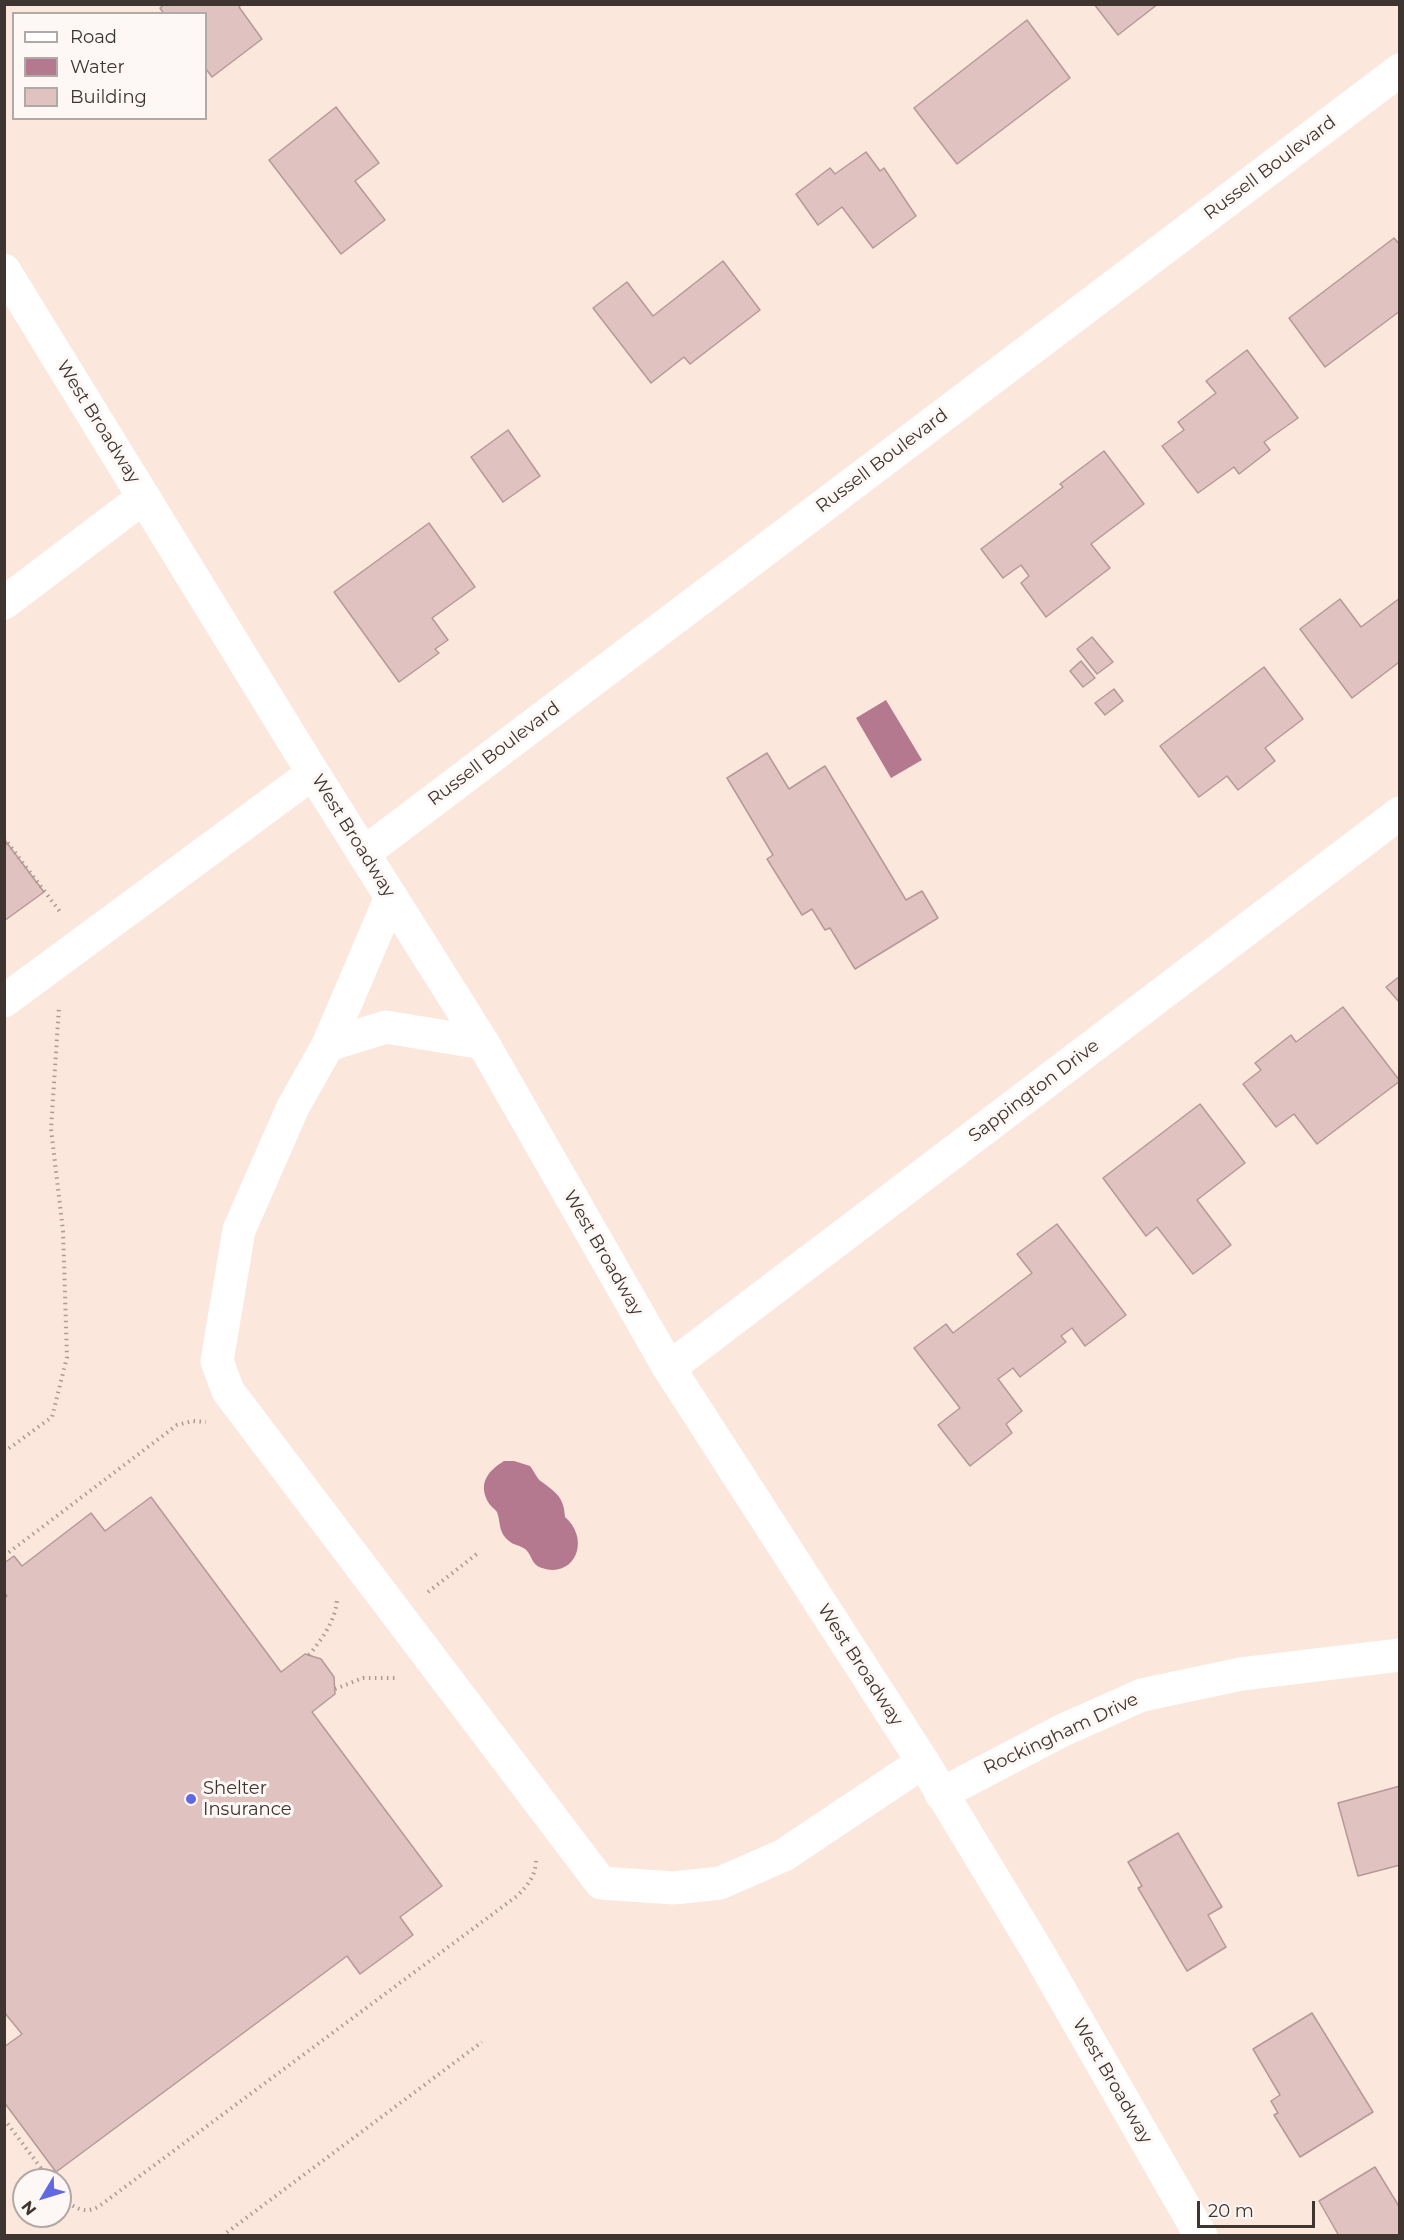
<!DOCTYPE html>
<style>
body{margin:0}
#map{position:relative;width:1404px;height:2240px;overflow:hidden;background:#fbe7dc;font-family:Montserrat,sans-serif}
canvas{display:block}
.frame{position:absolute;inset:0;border:6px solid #3f3530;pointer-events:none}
.legend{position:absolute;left:12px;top:12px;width:195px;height:108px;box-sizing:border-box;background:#fdf7f5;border:2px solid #b1a9a6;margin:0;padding:8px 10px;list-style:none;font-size:18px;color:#3f3530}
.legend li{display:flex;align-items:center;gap:12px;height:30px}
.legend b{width:30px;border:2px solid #b1a9a6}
.north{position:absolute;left:12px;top:2168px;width:60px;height:60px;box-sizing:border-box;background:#fdf7f5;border:2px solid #b1a9a6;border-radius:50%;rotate:232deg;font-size:16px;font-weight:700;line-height:24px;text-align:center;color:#3f3530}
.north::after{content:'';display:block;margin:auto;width:21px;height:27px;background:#6069e1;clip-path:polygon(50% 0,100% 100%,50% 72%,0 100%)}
.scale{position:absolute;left:1197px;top:2201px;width:118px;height:27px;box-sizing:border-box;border:3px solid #3f3530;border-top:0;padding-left:8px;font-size:18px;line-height:21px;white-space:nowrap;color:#3f3530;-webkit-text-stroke:4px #fdf7f5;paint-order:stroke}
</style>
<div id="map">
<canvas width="1404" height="2240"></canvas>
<div class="frame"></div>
<ul class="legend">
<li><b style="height:8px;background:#fff"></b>Road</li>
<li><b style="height:16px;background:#b4788f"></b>Water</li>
<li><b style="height:16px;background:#e0c3c1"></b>Building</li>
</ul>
<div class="north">N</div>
<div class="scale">20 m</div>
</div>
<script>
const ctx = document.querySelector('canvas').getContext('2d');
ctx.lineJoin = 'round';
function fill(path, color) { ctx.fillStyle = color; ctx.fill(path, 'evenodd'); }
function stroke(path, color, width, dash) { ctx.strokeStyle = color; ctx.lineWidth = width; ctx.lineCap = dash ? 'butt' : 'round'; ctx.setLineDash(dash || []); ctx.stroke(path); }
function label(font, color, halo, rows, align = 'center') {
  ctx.font = font + ' Montserrat,sans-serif'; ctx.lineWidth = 6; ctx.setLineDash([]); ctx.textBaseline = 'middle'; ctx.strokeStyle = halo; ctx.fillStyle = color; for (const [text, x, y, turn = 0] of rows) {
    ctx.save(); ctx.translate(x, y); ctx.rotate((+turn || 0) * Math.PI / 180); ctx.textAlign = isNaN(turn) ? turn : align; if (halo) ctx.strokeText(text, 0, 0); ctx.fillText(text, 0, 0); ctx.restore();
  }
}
fill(new Path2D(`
 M886,700L922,760L891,778L856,718Z
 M504,1461H514L530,1466C534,1471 537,1479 542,1482C557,1493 564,1498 565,1517C592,1541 573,1579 542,1568C531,1565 532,1554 525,1549C520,1545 513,1545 509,1541C498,1532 501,1523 497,1512C495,1509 490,1506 488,1502C478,1483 488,1471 504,1461Z`), '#b4788f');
const building = new Path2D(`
 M165,4H242L239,7L262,39L212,77L206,69V14H164L160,8Z
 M1094,4H1158L1118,35Z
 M1027,20L1070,78L957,164L914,108Z
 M336,107L379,163L355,181L385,220L341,254L269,160Z
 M866,152L880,171L884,168L916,216L873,248L842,207L818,225L796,194L830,168L835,174Z
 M1394,238L1400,245V311L1325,367L1289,318Z
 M723,261L760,310L690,364L684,357L651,383L593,308L627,282L653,316Z
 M1247,350L1298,418L1264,442L1270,450L1239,474L1234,467L1198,493L1162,446L1184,430L1178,422L1216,393L1206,381Z
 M508,430L540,476L503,502L471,457Z
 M1104,451L1144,504L1091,544L1110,568L1046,617L1021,583L1029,576L1021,565L1003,578L981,549L1063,487L1060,484Z
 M429,523L475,587L432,618L448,640L435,649L439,653L399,682L334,592Z
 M1400,598V665L1398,663L1352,698L1300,629L1340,599L1361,627Z
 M1092,637L1113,662L1097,674L1077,649Z
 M1081,661L1095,678L1083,687L1070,671Z
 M1264,667L1303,719L1265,748L1275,761L1238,790L1227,776L1199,797L1160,746Z
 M1114,689L1123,701L1105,715L1095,703Z
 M767,753L789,789L825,766L906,900L922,891L938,918L855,969L830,928L825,930L812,909L802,915L767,859L773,855L727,778Z
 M4,839L44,892L4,921Z
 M1400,976V1003L1386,987Z
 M1343,1007L1400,1081L1317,1144L1294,1114L1276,1127L1243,1084L1261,1070L1255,1063L1291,1035L1296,1042Z
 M1200,1104L1245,1163L1197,1200L1231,1245L1193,1274L1157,1227L1146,1236L1103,1178Z
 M1057,1224L1126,1315L1085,1346L1072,1328L1061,1336L1066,1342L1020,1377L1013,1368L998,1379L1022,1411L1006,1424L1012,1433L970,1466L938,1425L960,1408L914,1348L946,1324L953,1333L1032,1273L1017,1254Z
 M151,1497L281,1672L305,1654L321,1659L334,1677L335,1694L312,1712L442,1886L400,1917L413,1935L360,1974L347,1956L56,2172L4,2102V2047L22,2034L4,2012V1598L7,1596L4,1592V1563L14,1556L22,1566L91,1513L105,1531Z
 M1400,1786V1865L1358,1876L1338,1803Z
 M1178,1833L1222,1907L1208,1915L1226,1947L1187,1971L1138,1888L1142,1886L1128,1862Z
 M1312,2013L1373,2112L1300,2157L1274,2115L1278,2113L1271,2101L1280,2095L1253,2049Z
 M1375,2167L1400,2208V2236H1339L1319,2201Z`);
fill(building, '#e0c3c1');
stroke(building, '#b59998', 1.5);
stroke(new Path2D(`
 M4,838L61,913
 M4,1452L52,1417L67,1357L63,1231L51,1129L59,1007
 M4,1556L177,1425L193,1421L206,1422
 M428,1592L478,1553
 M309,1655C322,1639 337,1619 337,1597
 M335,1689L363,1678H398
 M4,2119L50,2180
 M60,2193C70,2206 82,2215 98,2207L517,1896C528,1885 535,1877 536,1861
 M222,2236L482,2042`), '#ab9b93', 4, [1.5, 4.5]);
stroke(new Path2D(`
 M4,603L144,497
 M364,853L1400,70
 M391,897L328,1045L293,1107L239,1230L217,1361L228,1391L601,1883L674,1888L720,1883L784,1855L923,1762
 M4,1001L313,773
 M328,1045L386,1027L483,1043
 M669,1368L1400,813
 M941,1794L1063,1730L1142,1695L1241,1674L1400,1655`), '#fff', 33);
stroke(new Path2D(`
 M4,270L313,773L483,1043L669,1368L923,1762L1038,1952L1201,2236`), '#fff', 33);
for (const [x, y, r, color] of [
 [191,1799,6,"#6069e1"]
]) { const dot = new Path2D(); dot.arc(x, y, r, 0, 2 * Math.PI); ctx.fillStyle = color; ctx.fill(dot); stroke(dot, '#fdf7f5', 2); }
label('18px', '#3f3530', '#fdf7f5', [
 ["Russell Boulevard",1270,168,-37],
 ["West Broadway",98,422,58],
 ["Russell Boulevard",882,461,-37],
 ["Russell Boulevard",494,754,-37],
 ["West Broadway",353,836,58],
 ["Sappington Drive",1034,1091,-37],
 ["West Broadway",603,1253,60],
 ["West Broadway",860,1665,57],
 ["Rockingham Drive",1061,1734,-25],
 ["West Broadway",1112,2081,60]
]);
label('18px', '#3f3530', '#fdf7f5', [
 ["Shelter",203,1789],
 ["Insurance",203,1810]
], 'left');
</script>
